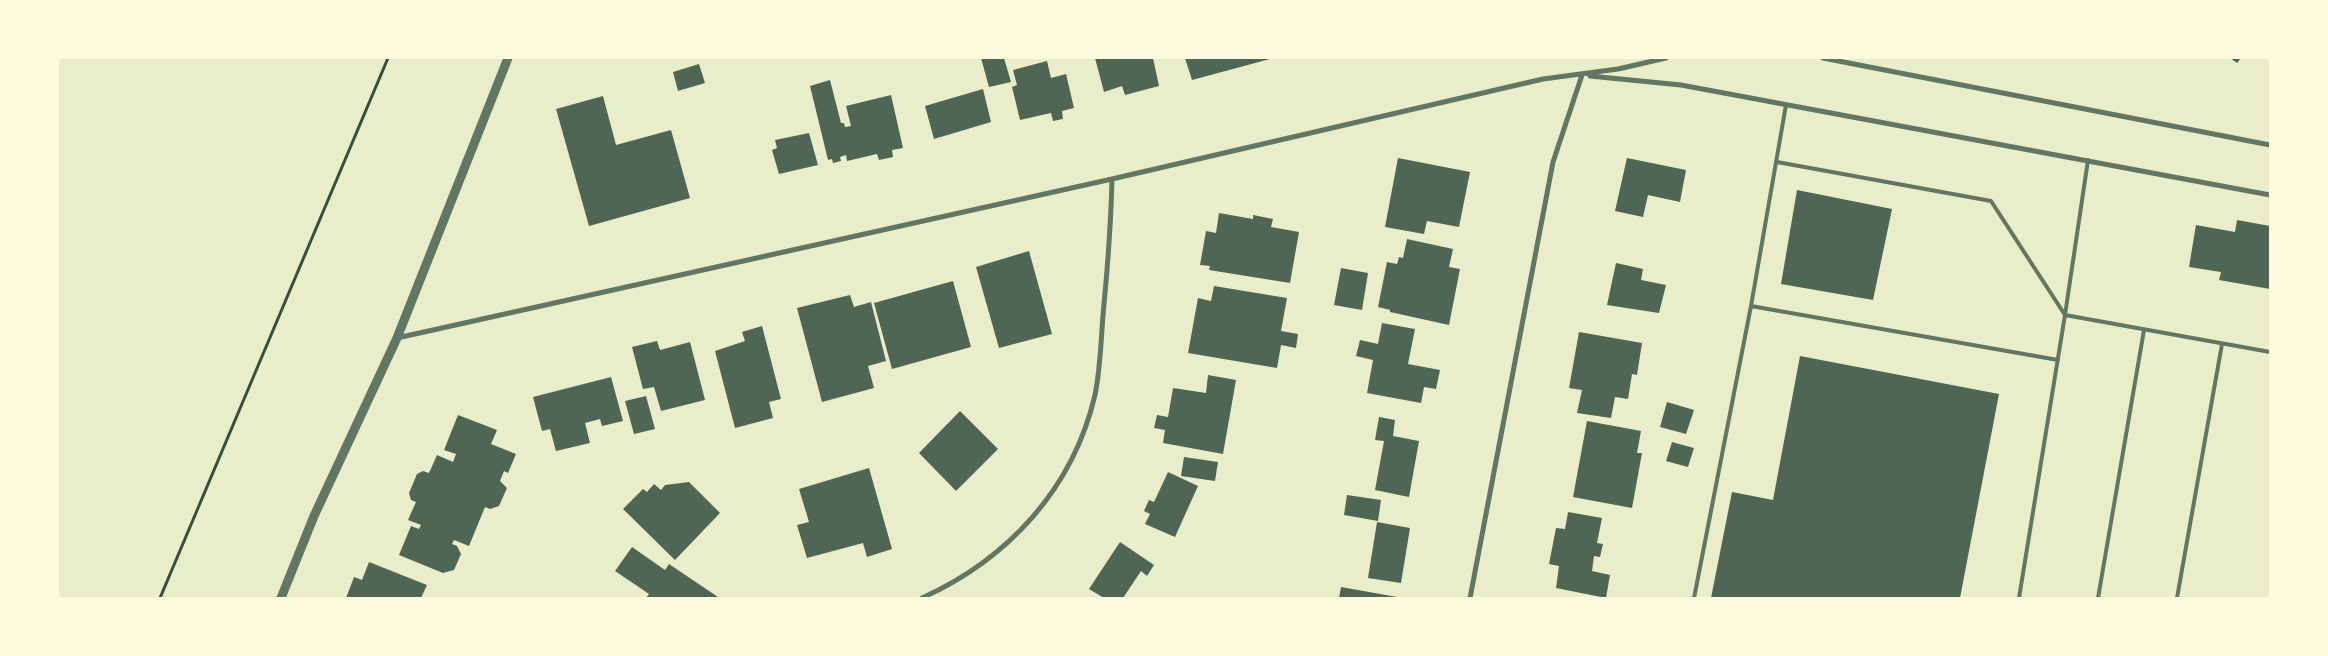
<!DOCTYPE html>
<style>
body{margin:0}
#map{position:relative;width:2328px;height:656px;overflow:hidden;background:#e9edc9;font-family:"IBM Plex Sans",sans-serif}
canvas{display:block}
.frame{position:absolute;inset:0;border:59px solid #fefae0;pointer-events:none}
</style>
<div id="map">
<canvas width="2328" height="656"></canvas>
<div class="frame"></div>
</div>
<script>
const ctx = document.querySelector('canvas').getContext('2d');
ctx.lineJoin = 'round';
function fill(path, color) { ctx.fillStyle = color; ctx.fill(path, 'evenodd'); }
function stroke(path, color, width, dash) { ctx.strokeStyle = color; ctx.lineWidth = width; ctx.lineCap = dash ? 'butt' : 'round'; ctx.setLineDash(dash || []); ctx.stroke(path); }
fill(new Path2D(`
 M981,58H1004L1011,82L989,87Z
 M1095,58H1153L1159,86L1125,95L1122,86L1104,92Z
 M1185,58H1269L1270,59L1192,80Z
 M2230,58H2241L2237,63Z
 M1047,61L1051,78L1066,74L1074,108L1062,111L1063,119L1053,121L1051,113L1020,120L1012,87L1017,85L1013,70Z
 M699,64L705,83L678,91L673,72Z
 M830,80L841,123H844L845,127L851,126L846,106L891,95L903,148L892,150L893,157L879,160L877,154L847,161L846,155L840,157L841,161L833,163L832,159L828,160L810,86Z
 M983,89L991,122L934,139L925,106Z
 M603,96L616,145L671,130L690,198L589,226L556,109Z
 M809,133L818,165L779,174L772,150L777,148L775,140Z
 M1398,158L1470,172L1459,227L1427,221L1424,234L1385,227Z
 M1627,158L1686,170L1680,202L1648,195L1643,217L1615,211Z
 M1797,190L1892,209L1873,300L1781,284Z
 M1219,213L1253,219V215L1273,219L1271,227L1299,232L1290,283L1209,270L1210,266L1200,265L1206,231L1216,233Z
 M2237,220L2270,226V289L2219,280L2221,272L2189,267L2196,225L2235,232Z
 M1407,239L1453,249L1449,267L1460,269L1449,325L1390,312V310L1378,307L1387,262L1397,264L1399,257L1403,258Z
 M1029,251L1052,334L999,348L976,267Z
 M1616,263L1643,269L1641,280L1666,285L1659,313L1607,305Z
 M1341,268L1368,273L1362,310L1334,305Z
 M953,281L971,347L892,369L874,303Z
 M1214,286L1287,298L1281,331L1298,334L1296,348L1281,345L1277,368L1188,353L1198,298L1211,301Z
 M850,295L854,307L871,302L886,361L868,366L874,388L822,402L797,308Z
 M1382,323L1415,329L1408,364L1440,370L1436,389L1424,387L1421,403L1367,393L1373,360L1356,356L1360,340L1378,344Z
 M762,326L781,399L769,402L773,418L735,428L715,351L745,341L742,332Z
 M1579,332L1642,343L1637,375L1632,374L1628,399L1615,397L1611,418L1577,413L1582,390L1569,388Z
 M657,341L660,350L690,342L705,400L661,411L654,387L643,389L632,347Z
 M1800,356L1999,394L1960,598H1711L1732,492L1773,500Z
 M1208,375L1236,380L1223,454L1163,443L1165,430L1154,428L1157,415L1168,417L1173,388L1206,393Z
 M611,377L623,421L602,426L600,419L585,423L590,443L556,451L550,429L542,431L533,397Z
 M646,396L655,429L634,434L625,401Z
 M1667,402L1694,410L1686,434L1660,427Z
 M960,411L998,449L956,491L919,453Z
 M458,415L497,430L491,444L516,454L508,473L504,471L500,481L507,488L499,506L490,509L485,507L469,546L454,540L452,544L457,546L461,554L454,570L443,573L399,555L411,526L419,529L421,525L408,520L416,502L411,500L409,493L417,474L423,471L429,473L437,455L453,462L456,454L444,450Z
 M1379,417L1395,420L1393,436L1419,441L1409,497L1375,490L1384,441L1375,440Z
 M1587,421L1641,431L1637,453H1642L1632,508L1573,497Z
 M1672,442L1694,448L1688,467L1666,461Z
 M1184,457L1218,462L1215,481L1181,476Z
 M869,468L892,549L867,557L863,543L807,558L797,525L809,522L799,489Z
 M1168,472L1198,486L1175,537L1145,524L1150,514L1144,511L1149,500L1154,502Z
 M689,482L720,513L675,560L623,509L643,489L647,492L654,484L661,490L665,485Z
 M1347,495L1381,500L1378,521L1344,515Z
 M1568,512L1602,518L1597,543L1603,544L1600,557L1594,556L1592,571L1610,575L1606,598L1556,588L1559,566L1549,564L1556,528L1565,529Z
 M1377,522L1410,528L1401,583L1368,578Z
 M1120,542L1154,565L1147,576L1141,571L1123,598H1104L1089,589Z
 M632,547L665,570L669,564L718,597L646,598L649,594L615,571Z
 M369,562L427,585L421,598H346L354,577L362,580Z
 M1341,587L1397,597L1396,598H1339Z`), '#4f6655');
stroke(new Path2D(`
 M160,598L388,58`), '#344e41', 3);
stroke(new Path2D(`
 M1786,105L1751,306L2058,360
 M1777,162L1991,201L2065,315L2270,352
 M1694,598L1751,306
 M2019,598L2065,315L2088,160
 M2098,598L2144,330
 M2177,598L2222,344`), '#617663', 4);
stroke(new Path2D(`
 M1823,58L2270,145
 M1590,76L1681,85L2270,195
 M397,338L1112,179L1543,79L1618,69L1666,58
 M922,598C1008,559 1073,489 1095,395C1101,366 1101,334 1104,304C1108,262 1111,221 1112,179
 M1470,598L1553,162L1582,75`), '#617663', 5);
stroke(new Path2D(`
 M281,598L314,516L397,338L508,58`), '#617663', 9);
</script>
